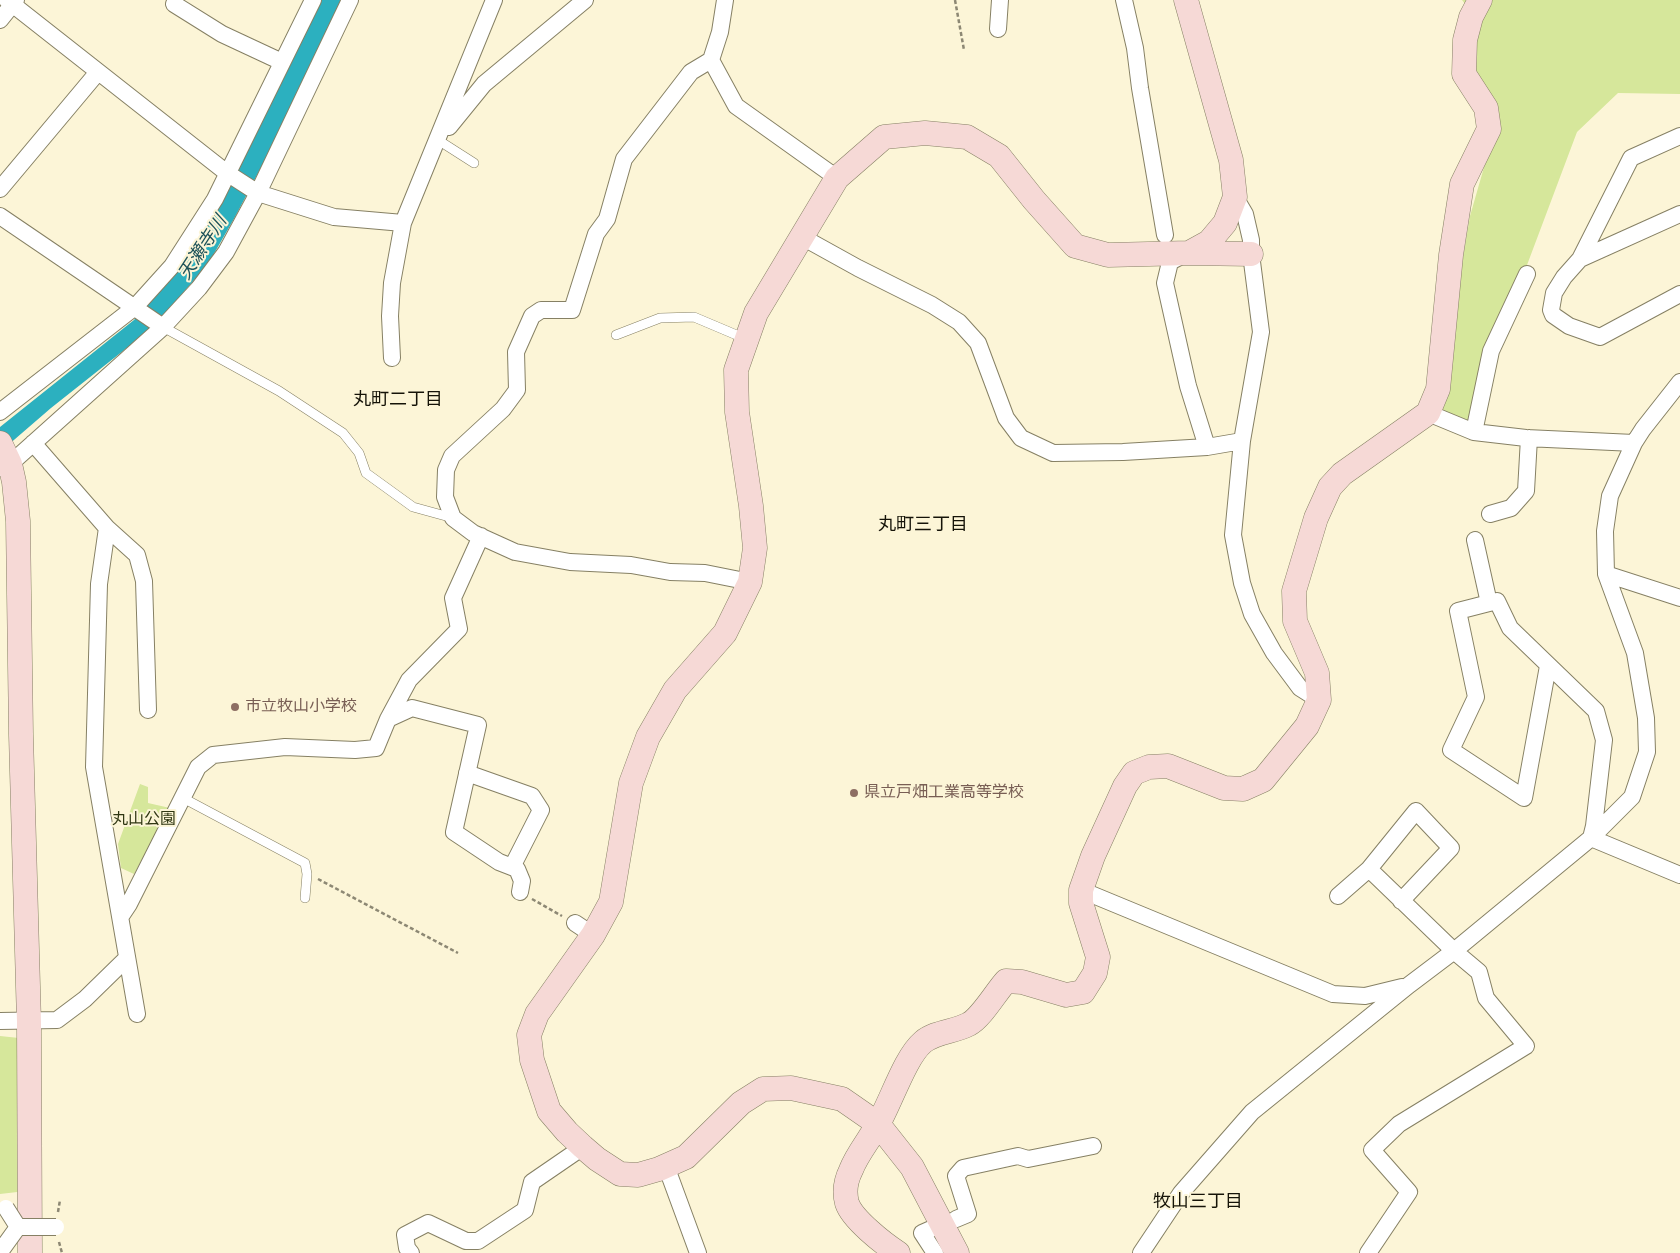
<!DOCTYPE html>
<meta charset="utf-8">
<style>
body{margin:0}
canvas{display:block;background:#fcf5d7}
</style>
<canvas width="1680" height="1253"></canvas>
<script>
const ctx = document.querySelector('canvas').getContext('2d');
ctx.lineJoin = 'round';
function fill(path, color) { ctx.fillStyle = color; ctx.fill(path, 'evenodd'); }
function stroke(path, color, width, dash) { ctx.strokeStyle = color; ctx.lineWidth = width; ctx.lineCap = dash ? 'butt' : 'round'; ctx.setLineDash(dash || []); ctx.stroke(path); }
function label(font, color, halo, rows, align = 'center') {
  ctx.font = font + ' "Space Grotesk","Noto Sans JP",sans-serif'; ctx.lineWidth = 4; ctx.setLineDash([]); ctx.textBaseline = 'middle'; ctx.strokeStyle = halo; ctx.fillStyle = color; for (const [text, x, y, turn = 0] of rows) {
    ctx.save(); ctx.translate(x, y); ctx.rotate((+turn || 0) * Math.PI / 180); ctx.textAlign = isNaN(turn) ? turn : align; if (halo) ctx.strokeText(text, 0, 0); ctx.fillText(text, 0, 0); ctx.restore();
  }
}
fill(new Path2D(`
 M1462,0H1680V94L1618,93L1577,132L1468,422L1438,408L1470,216L1499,115L1471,62L1480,23Z
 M140,784L148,787V803L170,808L134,874L121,868L118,844Z
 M0,1036L19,1038L26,1191L0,1194Z`), '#d6e79b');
fill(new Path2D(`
 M322,0H342L275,141L235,217L208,264L163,316L128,347L51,408L0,452V427L134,320L186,263L205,231Z`), '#2cb0bf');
const lane = new Path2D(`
 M438,140L474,163
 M163,327L279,391L343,433L359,453L366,473L413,507L453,518
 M616,335L660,318L694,317L746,339
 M183,798L305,863L307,874L305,898`);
const street = new Path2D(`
 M7,0L227,173L258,193L334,217L403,223
 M725,0L720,32L711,60L736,106L837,178
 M1124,0L1135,48L1140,88L1165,235
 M174,4L222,34L282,62
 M0,20L16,0
 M998,29L1000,0
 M711,60L691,72L624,159L607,219L596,234L572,310H541L532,316L516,352L517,390L503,409L452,456L446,470L445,497L453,518L473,533L515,552L570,562L631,565L670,572L705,573L750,582
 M449,127L484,84L585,0
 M1680,136L1631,158L1580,259L1564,277L1554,293L1551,310L1553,315L1569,326L1600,337L1680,294
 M0,189L98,72
 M1235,197L1245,214L1251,240V254L1261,332L1242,441L1233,535L1242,583L1252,614L1274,653L1300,688L1319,700
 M0,216L163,327
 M802,237L858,268L932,305L959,322L978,343L1006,418L1021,438L1053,453L1123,452L1207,447L1242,441
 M1185,254L1170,262L1165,283L1188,386L1207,447
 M1580,259L1680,214
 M392,358L390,316L392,283L403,223L494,0
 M0,412L135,307L172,266L215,199L313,0
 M1428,413L1474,432L1526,438L1634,443
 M1474,432L1491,351L1527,274
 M33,443L107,528L137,555L144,581L148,710
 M2,468L10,464L163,327L199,288L226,252L258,193L350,0
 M1490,514L1511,508L1526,491L1529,438
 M107,528L99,584L94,767L137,1014
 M1475,540L1489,603
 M1606,574L1680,598
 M1548,666L1524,798L1451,750L1476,697L1458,611L1497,601L1510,628L1596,711L1604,740L1594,826L1591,838
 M388,719L412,708L478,725L454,832L499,862L517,869L522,881L520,892
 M467,773L532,796L541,810L512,867
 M1591,838L1680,875
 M1369,869L1416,811L1451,848L1401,901
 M1081,890L1333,994L1365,996L1402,987
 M1338,896L1369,869L1454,951L1479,972L1486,998L1526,1046L1399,1124L1372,1150L1409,1192L1368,1253
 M121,916L129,904L198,767L213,755L285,747L355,750L376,748L388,719L409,680L459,629L453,598L481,536
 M575,923L593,935
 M0,1021L57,1020L85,999L127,958
 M666,1166L698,1253
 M956,1219L968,1214L956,1176L963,1168L1018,1156L1028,1159L1093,1146
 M931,1229L922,1233L935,1253
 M411,1253L407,1248L405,1235L428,1223L466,1241H478L525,1210L532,1182L583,1147
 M1141,1253L1181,1193L1252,1112L1409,985L1454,951L1591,838L1632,797L1647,752L1646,718L1635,653L1606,574L1605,531L1610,496L1634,443L1643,429L1680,382`);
const secondary = new Path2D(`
 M1189,253L1251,254
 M0,443L10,464L14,482L18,521L21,735L29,1022L30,1253
 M898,1253C884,1244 852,1219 847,1203C844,1192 846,1180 851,1170C857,1154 870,1139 878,1124C891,1102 905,1057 923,1042C936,1031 955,1032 969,1024C981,1018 996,992 1006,981L1022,982L1066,995L1083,992L1095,973L1098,957L1081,903V890L1093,856L1125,786L1134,773L1149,767L1168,766L1224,788L1243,789L1263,780L1307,726L1319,700L1317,673L1295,621L1294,591L1316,518L1330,487L1342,474L1428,413L1438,389L1451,255L1462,184L1489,129L1486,108L1464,74L1465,40L1471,17L1480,0
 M957,1253L912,1167L878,1124L842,1099L791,1088L763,1089L741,1103L686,1157L659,1169L638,1175L620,1174L597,1159L583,1147L567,1132L549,1111L532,1060L529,1035L537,1014L593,935L611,902L631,783L648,737L675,690L725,633L750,582L755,548L751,506L737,412L736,370L756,313L837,178L884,137L925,133L967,137L999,156L1034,200L1075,246L1108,255L1189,253L1209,242L1225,223L1235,197L1231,160L1186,0`);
stroke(lane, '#868064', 10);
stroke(street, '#868064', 18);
stroke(secondary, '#868064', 25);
stroke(new Path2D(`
 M955,0L964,50
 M318,879L458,953
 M532,899L562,916
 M58,1212L60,1200
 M59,1242L62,1253`), '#8d8874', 2.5, [4, 2.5]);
stroke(lane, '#fff', 9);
stroke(street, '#fff', 16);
stroke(secondary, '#f6d9d6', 24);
const streetBridge = new Path2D(`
 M18,1227H56
 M0,1252L18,1227L6,1208`);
stroke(streetBridge, '#868064', 18, []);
stroke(streetBridge, '#fff', 16);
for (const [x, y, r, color] of [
 [235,707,5,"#8d6e63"],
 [854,793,5,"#8d6e63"]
]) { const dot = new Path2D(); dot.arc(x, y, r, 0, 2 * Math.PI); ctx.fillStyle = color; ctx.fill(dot); stroke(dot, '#fcf5d7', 2); }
label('16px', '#785e54', '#fcf5d7', [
 ["市立牧山小学校",245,707],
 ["県立戸畑工業高等学校",864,793]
], 'left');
label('16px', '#303713', '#fcf5d7', [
 ["丸山公園",144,820]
]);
label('italic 18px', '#1d5259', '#fcf5d7', [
 ["天瀬寺川",203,248,-57]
]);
label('18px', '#151308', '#fcf5d7', [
 ["丸町二丁目",398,400],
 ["丸町三丁目",923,525],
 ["牧山三丁目",1198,1202]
]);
</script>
